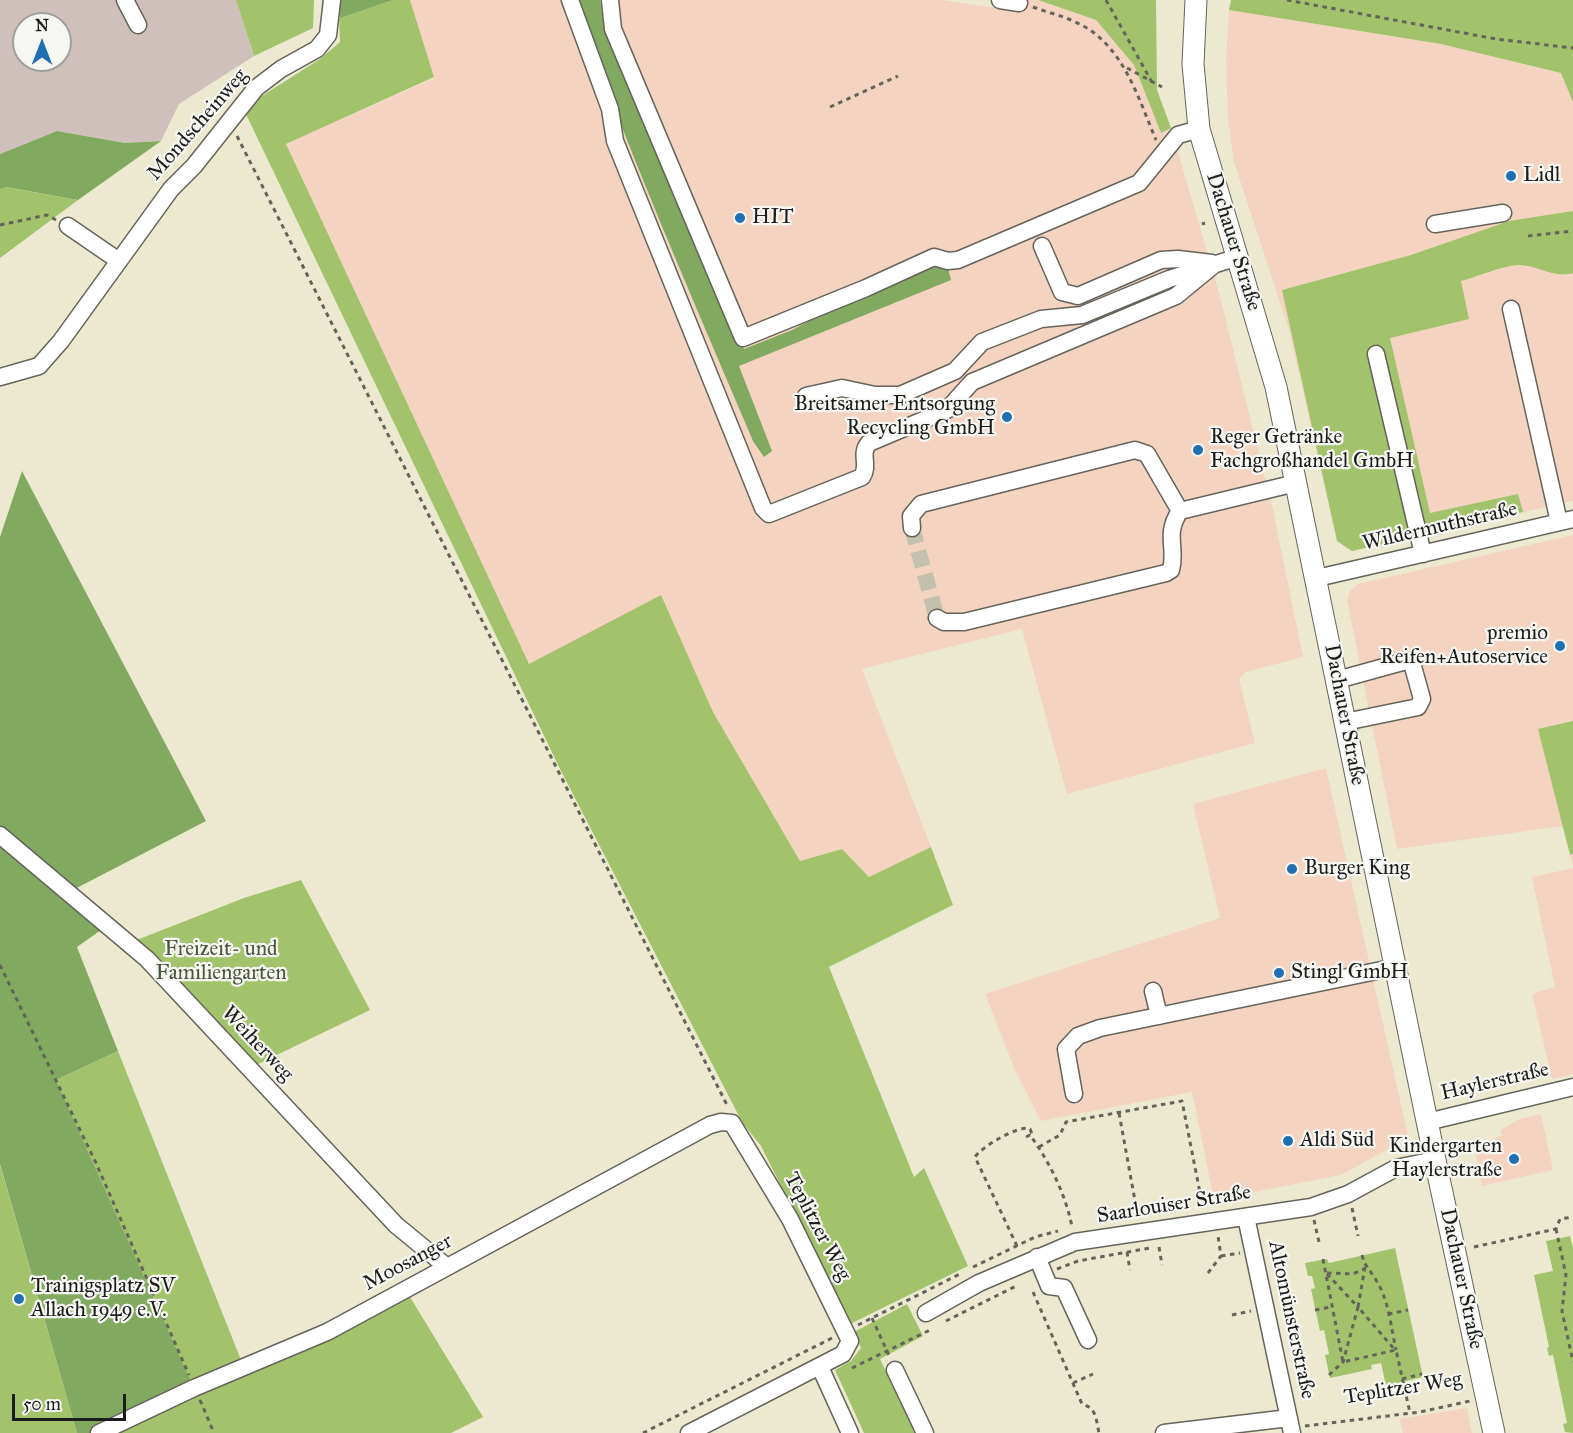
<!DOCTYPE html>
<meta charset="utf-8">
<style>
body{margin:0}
#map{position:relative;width:1573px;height:1433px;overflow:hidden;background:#ede9d1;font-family:"IM FELL Great Primer",serif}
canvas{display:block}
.north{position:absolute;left:12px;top:12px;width:60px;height:60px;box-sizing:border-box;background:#f6f6f2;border:2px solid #9f9f9c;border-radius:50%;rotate:0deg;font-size:16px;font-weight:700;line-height:24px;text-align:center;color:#1c1c1c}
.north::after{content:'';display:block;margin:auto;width:21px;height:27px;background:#1f6fb2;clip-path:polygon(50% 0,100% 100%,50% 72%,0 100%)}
.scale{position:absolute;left:12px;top:1394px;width:114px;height:27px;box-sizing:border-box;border:3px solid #1c1c1c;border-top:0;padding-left:8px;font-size:18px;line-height:21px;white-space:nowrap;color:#1c1c1c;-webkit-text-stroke:4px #f6f6f2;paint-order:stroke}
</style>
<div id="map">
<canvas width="1573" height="1433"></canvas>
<div class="north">N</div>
<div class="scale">50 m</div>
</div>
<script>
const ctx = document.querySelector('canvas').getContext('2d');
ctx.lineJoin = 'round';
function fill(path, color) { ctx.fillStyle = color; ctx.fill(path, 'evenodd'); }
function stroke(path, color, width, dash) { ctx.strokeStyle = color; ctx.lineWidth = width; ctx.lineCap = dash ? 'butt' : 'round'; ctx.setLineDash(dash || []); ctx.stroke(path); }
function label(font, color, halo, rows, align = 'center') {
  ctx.font = font + ' "IM FELL Great Primer",serif'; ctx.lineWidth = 4.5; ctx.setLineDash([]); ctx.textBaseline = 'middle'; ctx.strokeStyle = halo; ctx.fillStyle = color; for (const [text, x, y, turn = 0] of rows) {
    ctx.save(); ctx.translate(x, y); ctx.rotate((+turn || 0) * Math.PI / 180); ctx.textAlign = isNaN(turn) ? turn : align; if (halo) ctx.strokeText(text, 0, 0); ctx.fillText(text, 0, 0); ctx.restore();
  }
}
fill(new Path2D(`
 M410,0H942L1024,12L1027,0H1038L1096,20L1134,65L1161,133L1171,128L1220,296L1273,510L1303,657L1246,672L1239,679L1255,743L1067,794L1022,629L862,669L931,847L869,877L842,849L800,861L713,712L661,596L529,665L286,144L434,78Z
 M1229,10L1441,44L1573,76V501L1352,551L1337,541L1289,330L1234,162L1228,118L1226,61Z
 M1573,535V866L1563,826L1397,849L1347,600L1350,591L1358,584Z
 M1326,768L1408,1136L1399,1139L1392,1147L1341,1175L1214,1200L1192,1092L1041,1121L1015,1070L985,994L1220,918L1193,804Z
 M1573,868V1074L1552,1079L1532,994L1555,987L1532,877Z
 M1541,1114L1553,1170L1482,1186L1475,1149L1495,1144L1494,1138L1502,1136L1501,1130L1519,1119Z
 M1467,1408L1472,1433H1403L1400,1419Z`), '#f4d3c1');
fill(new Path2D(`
 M0,0H236L254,56L179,104L161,141L125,143L57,131L0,154ZM24,24H60V60H24Z`), '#d0c0bc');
fill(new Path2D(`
 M236,0H314L313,28L254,56Z
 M393,0H410L434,77L286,144L529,664L661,595L713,712L800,861L842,849L869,877L931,847L953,905L829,967L914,1177L924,1168L968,1266L850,1324L761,1146L742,1122L559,767L243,108L320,59L340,42L339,18Z
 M1038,0H1156L1157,90L1171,128L1161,133L1134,65L1096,20Z
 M1231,0H1573V102L1561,73L1441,44L1229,10Z
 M5,187L78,200L0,258V189Z
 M1573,211V273C1552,279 1538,264 1517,265C1499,267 1479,276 1461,281L1469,319L1390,338L1430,513L1518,494L1523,512L1352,551L1337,541L1282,290L1411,255L1509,221Z
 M1573,721V854L1570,855L1538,729Z
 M301,880L370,1010L252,1067L129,943L244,898Z
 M118,1051L243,1365L193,1386L56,1080Z
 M0,1165L77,1433H0Z
 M1570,1236L1573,1248V1433L1565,1432L1563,1424L1567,1423L1553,1355L1549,1356L1547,1348L1549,1347L1534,1275L1553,1271L1546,1241Z
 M1395,1248L1423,1377L1386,1386L1381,1363L1371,1365L1372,1369L1330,1378L1325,1355L1329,1354L1324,1330L1320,1331L1311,1289L1315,1288L1312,1276H1308L1305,1263L1327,1259L1329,1263Z
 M407,1292L483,1417L451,1433H95Z
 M907,1304L923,1336L880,1359L915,1433H864L835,1370L851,1361L861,1348L854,1332Z`), '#a2c36b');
fill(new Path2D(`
 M340,0H393L340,18Z
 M574,0H600L603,20L744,349L792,330L842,303L925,266L948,268L951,280L739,366L772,451L764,457L753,441C691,295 627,149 574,0Z
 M57,131L125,143L161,141L78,200L6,187L0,189V154Z
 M22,471L206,821L67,893L108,925L77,947L118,1051L56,1080L194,1388L95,1433H77L0,1164V537Z`), '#81a95f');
stroke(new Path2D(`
 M912,528L937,618`), '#c3c0ad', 16, [16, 8]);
const minor = new Path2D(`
 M125,0L138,25
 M570,0L610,109L615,141L763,508L769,514L862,477C870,465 859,454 869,443L947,410L972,382L1176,296L1215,264
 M610,0L613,29L743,338L866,288L934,257L948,261L958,260L1139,183L1178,135L1199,129
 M1000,0L1019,3
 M1435,224L1503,213
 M68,226L119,261
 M1042,246L1062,292L1078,296L1161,260L1178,259L1212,263
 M1511,309L1559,522
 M1376,354L1423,554
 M0,377L39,366L61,341L171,189L194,166L256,88L281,69L317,49L328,35L332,0
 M806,396L842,388L875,395H900L955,371L982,342L1041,319L1082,315L1169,279L1238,257
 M912,528L911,516L921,504L1135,450L1147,454L1180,511L1296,483
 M1317,578L1573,519
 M937,618L944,622H964L1166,573L1171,570C1177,548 1164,534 1180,511
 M1337,680L1406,661L1412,663L1422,699L1418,707L1345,722
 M0,835L147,959L396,1225L447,1267
 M1153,991L1159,1016
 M1074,1094L1066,1049L1078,1036L1100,1028L1396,967
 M1427,1122L1573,1087
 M1246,1217L1292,1433
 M1037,1257L1049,1286L1064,1288L1088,1340
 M926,1313L979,1283L1075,1242L1311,1207L1348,1194L1396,1168L1435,1160
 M820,1367L850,1433
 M895,1370L925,1433
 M99,1433L194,1388L327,1332L710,1125L721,1122L732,1123L790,1219L850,1341L843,1354L689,1433
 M1164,1433L1289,1418`);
const major = new Path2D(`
 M1196,0L1193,64L1199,129L1276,387L1435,1160L1494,1433`);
stroke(minor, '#65645b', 19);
stroke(major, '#65645b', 23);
stroke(new Path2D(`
 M1106,0L1153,84
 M1287,0L1496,39L1573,48
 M1033,7C1046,12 1060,15 1073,21C1122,41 1137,95 1156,140
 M1127,68L1162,87
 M830,107L898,76
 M237,136L728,1107
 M1202,224L1205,223
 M0,225L47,215L56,220
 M1528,236L1573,231
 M0,965L96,1163L189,1375
 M1119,1113L1138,1217
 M1026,1137L1030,1135C1049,1161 1066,1195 1072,1227
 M1039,1147L1060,1135L1066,1122L1182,1101L1203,1208
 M1352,1208L1358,1236
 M1314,1220L1319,1242
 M1556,1229L1566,1275L1562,1311L1573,1362
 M1017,1246L975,1157C981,1147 1020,1124 1030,1129L1032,1134L1030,1135
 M1159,1247L1162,1265
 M1474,1247L1556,1229L1560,1219L1573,1217
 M1127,1252L1130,1270
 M1362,1255C1365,1267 1370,1270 1376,1280C1389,1300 1391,1328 1396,1350
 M1221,1256L1240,1253
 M1323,1259L1343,1362L1396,1350L1410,1413
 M973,1267L1035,1237L1058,1231
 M1365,1267L1358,1307L1395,1350
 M1057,1269L1078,1261L1150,1248
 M1208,1273L1221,1256L1218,1236
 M1327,1273L1353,1274L1364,1269
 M1327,1274L1358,1307L1343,1362L1329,1375
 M1033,1292L1082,1404C1097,1408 1096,1420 1099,1433
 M1315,1310L1331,1307
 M1388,1314L1408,1310
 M1232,1315L1251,1311
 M872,1318L890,1358
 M946,1321L1018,1285
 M858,1325L962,1273
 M852,1368L932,1329
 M1402,1379L1422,1374
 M1073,1383L1093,1374
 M200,1400L214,1433
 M1305,1426L1420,1412L1470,1401
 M643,1433L834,1337`), '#65645b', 3, [4.5, 4.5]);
stroke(minor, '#fff', 16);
stroke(major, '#fff', 21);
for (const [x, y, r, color] of [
 [1511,176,6,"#1f6fb2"],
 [740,218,6,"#1f6fb2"],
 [1007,417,6,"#1f6fb2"],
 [1198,450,6,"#1f6fb2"],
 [1560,646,6,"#1f6fb2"],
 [1292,869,6,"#1f6fb2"],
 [1279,973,6,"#1f6fb2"],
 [1288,1141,6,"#1f6fb2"],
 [1514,1159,6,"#1f6fb2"],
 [19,1299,6,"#1f6fb2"]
]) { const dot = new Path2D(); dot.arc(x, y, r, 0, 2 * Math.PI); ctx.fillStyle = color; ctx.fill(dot); stroke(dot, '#f6f6f2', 2); }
label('21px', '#1c1c1c', '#f6f6f2', [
 ["Mondscheinweg",198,125,-49],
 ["Dachauer Straße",1233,242,73],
 ["Wildermuthstraße",1440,527,-13],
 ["Dachauer Straße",1344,715,79],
 ["Weiherweg",257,1044,47],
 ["Haylerstraße",1495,1082,-13],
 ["Saarlouiser Straße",1174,1205,-9],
 ["Teplitzer Weg",817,1227,62],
 ["Moosanger",408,1263,-28],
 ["Dachauer Straße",1461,1279,78],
 ["Altomünsterstraße",1291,1320,78],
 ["Teplitzer Weg",1403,1389,-9]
]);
label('21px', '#1c1c1c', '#f6f6f2', [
 ["Lidl",1523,176],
 ["HIT",752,218],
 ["Breitsamer Entsorgung",995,405,"right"],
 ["Recycling GmbH",995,429,"right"],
 ["Reger Getränke",1210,438],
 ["Fachgroßhandel GmbH",1210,462],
 ["premio",1548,634,"right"],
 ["Reifen+Autoservice",1548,658,"right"],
 ["Burger King",1304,869],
 ["Stingl GmbH",1291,973],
 ["Aldi Süd",1300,1141],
 ["Kindergarten",1502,1147,"right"],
 ["Haylerstraße",1502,1171,"right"],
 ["Trainigsplatz SV",31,1287],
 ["Allach 1949 e.V.",31,1311]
], 'left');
label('21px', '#4b5638', '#f6f6f2', [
 ["Freizeit- und",221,950],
 ["Familiengarten",221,974]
]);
</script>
